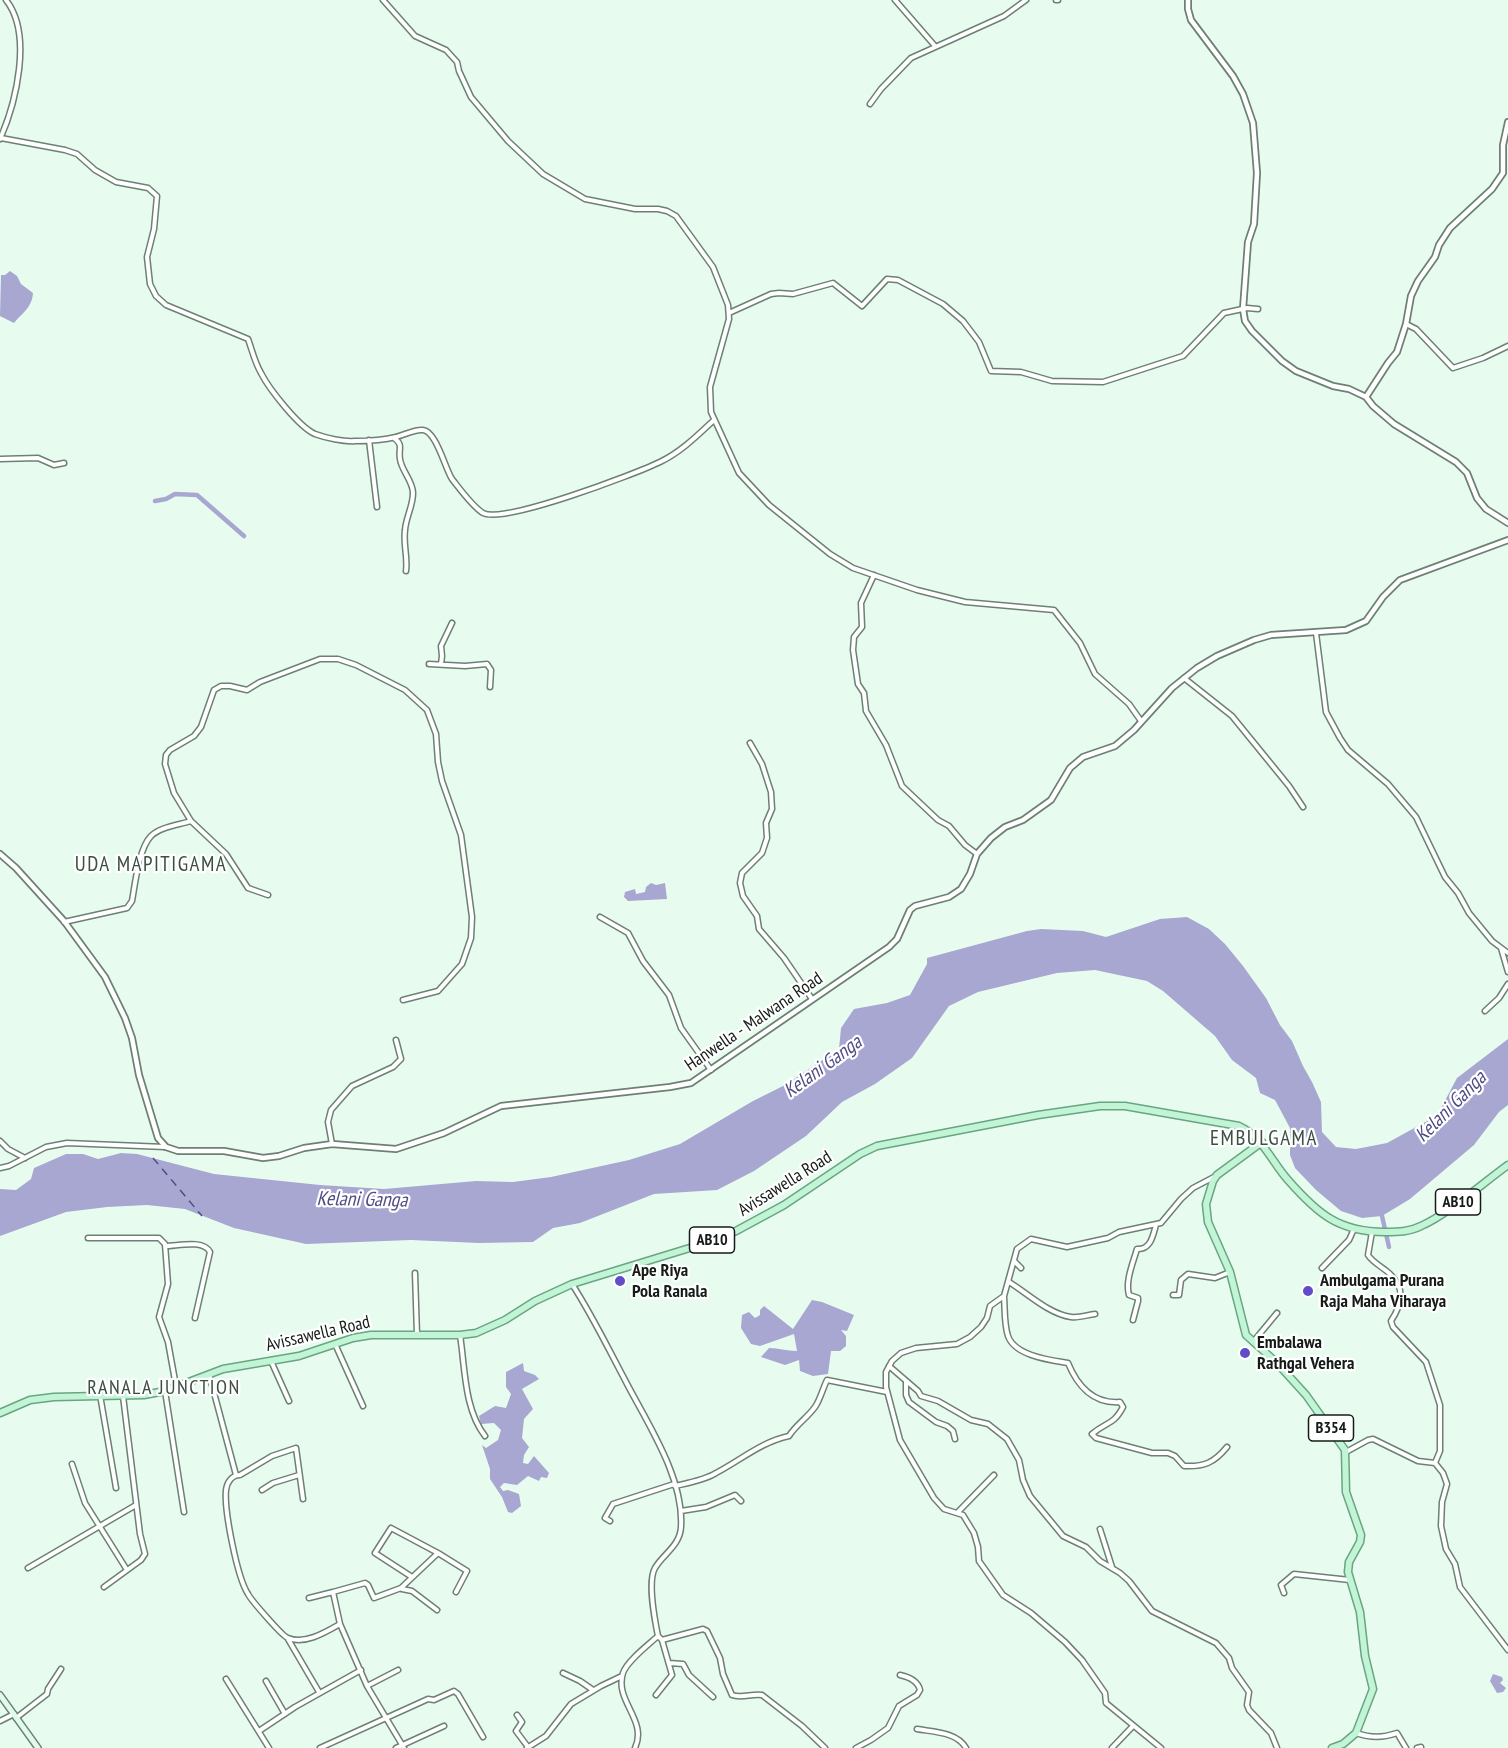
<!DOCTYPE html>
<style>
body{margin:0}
canvas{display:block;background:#e7fcef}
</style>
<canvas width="1508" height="1748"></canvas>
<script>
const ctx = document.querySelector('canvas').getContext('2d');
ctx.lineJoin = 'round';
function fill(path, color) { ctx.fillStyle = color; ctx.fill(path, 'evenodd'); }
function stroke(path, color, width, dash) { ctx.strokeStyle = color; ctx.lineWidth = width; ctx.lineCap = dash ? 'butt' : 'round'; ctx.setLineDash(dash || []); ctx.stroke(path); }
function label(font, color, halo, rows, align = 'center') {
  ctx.font = font + ' "PT Sans Narrow",sans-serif'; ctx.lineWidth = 4.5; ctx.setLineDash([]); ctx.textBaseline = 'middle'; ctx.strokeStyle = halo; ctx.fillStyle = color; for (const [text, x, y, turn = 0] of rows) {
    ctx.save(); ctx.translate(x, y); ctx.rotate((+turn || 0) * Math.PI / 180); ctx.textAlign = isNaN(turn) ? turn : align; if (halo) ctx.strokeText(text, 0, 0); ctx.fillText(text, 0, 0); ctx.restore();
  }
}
fill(new Path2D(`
 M10,271L17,276L21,284L33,293C32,308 22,313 14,323L0,316L1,275H5Z
 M651,883L656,885L665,883L667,899L628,901L624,897L625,892L635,889L636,894L645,892L646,887Z
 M1187,917L1209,929L1225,944L1243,966L1266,998L1280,1025L1292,1041L1303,1066L1312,1082L1321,1102L1322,1132L1336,1147L1356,1149L1387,1143L1429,1120L1440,1110L1457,1078L1508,1039V1105L1499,1112L1474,1145L1410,1199L1382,1216L1362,1218L1341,1211L1316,1190L1295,1168L1290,1155V1128L1275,1100L1260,1093L1256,1078L1232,1060L1215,1036L1163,991L1147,981L1095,970L1057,973L978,992L949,1006L912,1058L875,1084L842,1102L806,1136L754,1171L717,1190L654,1194L580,1223L553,1228L533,1242L479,1243L411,1240L306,1244L234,1228L185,1209L147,1205L107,1207L66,1212L0,1236V1189L16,1190L31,1179L34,1168L66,1154H83L98,1159L121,1153L137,1154L214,1174L320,1185L384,1189L476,1181L513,1182L551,1177L629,1160L680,1144L753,1101L785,1085L839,1049L841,1028L854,1009L887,1003L910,995L927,964V958L1027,931L1041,929L1083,931L1106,937L1160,919Z
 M812,1300L822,1302L854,1315L847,1331L841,1330L846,1336V1346L840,1351H831L828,1374L813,1376L800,1371L799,1360L785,1365L761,1357L769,1348C779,1348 786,1351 797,1351L794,1334L760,1346L751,1344L741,1328L742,1315L749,1312L755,1318L760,1315V1310L764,1306L793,1329Z
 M523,1363L524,1371L535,1375L539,1379L522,1389L533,1409L524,1419L522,1438L529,1447L524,1455L523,1463L528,1464L534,1456L549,1473L547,1478L541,1477L539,1481L528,1476L517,1485L504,1483L500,1487L503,1491L508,1490L519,1494L521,1506L512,1513L508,1512L502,1497L490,1479V1469L482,1445L486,1448L498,1440L501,1430L494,1423L481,1424L479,1416L495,1406L506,1408L511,1394L506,1387V1372Z
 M1493,1674L1502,1677L1503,1680L1500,1683L1506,1688L1503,1692L1497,1693L1490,1681Z`), '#a8a7d2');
stroke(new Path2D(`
 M155,501L166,499L175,494L197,495L244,536
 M1382,1216L1389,1247`), '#a8a7d2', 4.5);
stroke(new Path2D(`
 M153,1158L202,1216`), '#504c84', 1.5, [8, 6]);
const minor = new Path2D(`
 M383,0L415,36L446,50L457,62L459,71L471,97L508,141L543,174L585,199L635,209H658L667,211L676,216L713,267L728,305L729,319L710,387L711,412L739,473L769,505L830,554L853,568L917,590L965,602L1054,610L1080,643L1095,674L1129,704L1141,721
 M895,0L935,46
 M1056,0H1058
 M870,104L881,89L911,58L1004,16L1026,0
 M1,138L65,150L77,154L95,170L116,182L148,188L157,196L154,229L147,257L150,284L156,296L166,305L248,339C252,350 255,363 261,373C269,389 299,427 315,434C326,438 344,442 355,441C368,441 384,440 396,437C404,435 415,429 423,430C436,431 445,468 452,479C460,489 472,506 483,513C504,524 635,474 660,462C681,452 698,435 714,420
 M0,139C16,103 33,34 6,0
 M729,313L771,294L779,293L793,294L833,283L862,306L887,279L898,280L943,304L963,321L979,342L991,371L1021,372L1052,381L1103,382L1183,356L1224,313L1247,308L1258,309
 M1406,324L1416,329L1453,368L1483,358L1508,346
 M394,438C404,445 398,449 400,459C401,470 413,481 413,493C413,506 406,517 405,530C403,545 408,557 406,571
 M369,440L377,507
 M0,459L38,458L54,465L64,463
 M874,575L861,603L862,627L854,637L853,650L858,684L864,693L866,711L886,745L902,786L938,820L949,826L965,845L977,854
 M1316,633L1326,712L1340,738L1348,750L1388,784L1416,817L1445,877L1458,893L1469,913L1492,941L1508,953
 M429,664L465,666L487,664L491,670L490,687
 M441,664L442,656L441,646L452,623
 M1184,678L1232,716L1289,786L1303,807
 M750,743L762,764L771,792L772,809L766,823L767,838L762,853L742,873L740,883L743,896L757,916L759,929L784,958L812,999
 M268,895L248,888L226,854L191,821L174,793L165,764L166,755L170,750L194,736L201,727L214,690L221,686H230L247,690L260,682L320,659H338L356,665L405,690L427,710L436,734L438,762L442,781L461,835L472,917L471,938L462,964L438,991L403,1000
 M600,917L628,933L643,961L669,995L681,1028L711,1070
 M64,922L127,908L132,901C135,884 139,848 151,836C160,827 178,825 191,821
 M1501,948L1508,972
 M1485,1011L1499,998L1508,984
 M0,1141L8,1149L25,1158
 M332,1144L328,1122L331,1110L352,1086L393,1067L401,1059L396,1040
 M0,1168L9,1166L46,1147L67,1143L165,1147
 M1372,1232L1368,1255C1373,1263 1383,1267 1390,1274C1406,1289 1402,1304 1391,1321L1393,1327L1426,1362L1440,1405V1451L1435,1463L1443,1473L1447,1484L1442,1502L1441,1526L1446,1549L1455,1564L1460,1587L1508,1650
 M88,1238H159L165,1244L168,1284L159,1317L168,1342L176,1386
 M165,1246C178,1246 203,1239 210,1252L195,1318
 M1014,1261L1021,1268
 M1322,1268L1349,1240L1354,1229
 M415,1273L417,1335
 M1009,1282C1027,1293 1049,1314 1071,1317C1079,1318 1087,1315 1095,1314
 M572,1284C592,1315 608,1348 625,1380C647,1423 684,1477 681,1527C680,1546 663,1554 655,1568C647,1582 655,1621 658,1636C648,1645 627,1661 623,1673C614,1701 648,1720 635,1748
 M1173,1295H1179L1181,1280L1188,1274L1215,1278L1230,1272
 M1004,1297C1005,1309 1004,1324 1008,1336C1015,1356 1050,1360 1068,1363C1077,1385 1093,1404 1120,1402L1123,1407C1113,1426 1107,1421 1092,1434L1096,1438L1152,1453H1168L1175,1456L1184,1466C1204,1467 1214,1463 1227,1447
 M1133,1320L1138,1301V1298L1129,1295C1125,1281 1133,1263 1137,1249C1151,1250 1153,1235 1156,1225
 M460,1335C465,1367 464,1409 485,1436
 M1253,1342L1277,1313
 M335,1344L363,1406
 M271,1361L289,1401
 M889,1366L918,1391L921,1396L938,1401L971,1420L988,1424L1007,1439L1019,1460L1023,1480L1030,1496L1063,1536L1086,1547L1100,1561L1120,1573L1129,1581L1152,1611L1216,1643L1229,1658L1232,1668L1249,1692L1247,1705L1249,1710L1271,1733L1277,1748
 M209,1374L236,1475
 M906,1381V1395L909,1402L936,1422L947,1426L953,1431L955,1439
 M165,1391L184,1512
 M100,1395L116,1488
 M1346,1452L1368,1440L1373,1439L1418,1461L1435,1463
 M72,1464L85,1503L127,1570
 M675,1486C688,1483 705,1480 716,1473C741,1460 761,1442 789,1436C796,1425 807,1418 815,1407C820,1400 823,1388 827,1380L887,1392
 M262,1490L273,1483L299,1475
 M303,1499L296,1448L272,1456L240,1475C232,1475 227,1482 226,1490C224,1510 237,1577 248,1594C251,1600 283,1637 288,1638C305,1645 326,1632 340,1624L333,1592L365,1583L368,1585L374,1598L401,1588L438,1553L391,1528L375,1553L412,1577
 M681,1511L706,1507L735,1495L741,1501
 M958,1512L994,1475
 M610,1521L605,1518L613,1504L674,1484
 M1100,1529L1112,1567
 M438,1553L467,1571L456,1592
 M28,1568L136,1505
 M104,1587L141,1560L145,1554L140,1534L123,1396
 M402,1589L412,1591L437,1610
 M1284,1593L1281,1585L1294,1574L1350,1580
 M309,1598L333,1592
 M340,1624L367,1686L404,1748
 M658,1636L662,1640L703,1629L707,1631L720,1658L723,1674L732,1695C742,1699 752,1693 762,1695L802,1726L825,1748
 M288,1639L319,1692
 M669,1663L683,1664L689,1675L713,1697
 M563,1673L580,1681L593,1690
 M226,1679L269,1748
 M266,1681L285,1714
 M367,1686L398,1670
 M656,1695L672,1675L662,1640
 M517,1715L522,1722L516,1731L528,1747
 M16,1718L47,1694L48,1689L61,1669
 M0,1721L14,1714
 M917,1729C934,1732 957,1732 966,1748
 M259,1731L295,1707L361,1670
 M1356,1733C1371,1738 1382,1738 1397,1733L1406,1748
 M320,1748L428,1699L434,1700L454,1691L458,1694L483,1737
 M396,1748L444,1726
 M527,1748L546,1736L571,1704L601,1686L622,1676
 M856,1748L871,1740L888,1728L899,1706L917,1695L920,1690C918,1681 909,1677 900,1675
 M1112,1748L1133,1726
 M1161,1748L1106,1703L1105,1693L1082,1660L1065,1642L1031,1613L1003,1595L979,1561L978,1547L974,1533L963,1515L944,1509L934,1498L900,1440L886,1387V1372L892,1361L901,1353L916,1348L957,1344L970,1337L981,1327L987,1318L990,1306L1004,1296L1017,1249L1031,1239L1067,1247L1108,1238L1119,1232L1161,1223L1181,1199L1193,1188L1214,1177
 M1417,1748L1421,1747`);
const tertiary = new Path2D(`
 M1188,0V9L1191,20L1233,76L1243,94L1253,123L1257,173L1254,224L1248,242L1243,309L1245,321L1252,331L1282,361L1296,371L1333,386L1349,389L1366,397L1373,406L1394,424L1456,462L1467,473L1477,498L1486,509L1508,523
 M1366,397L1388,363L1397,352L1406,324L1411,296L1418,281L1435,257L1439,245L1450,228L1492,189L1503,173V145L1508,122
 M0,854L16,868L64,921L105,977L125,1018L132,1038L139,1075L158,1138L166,1147L178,1151H224L263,1158L279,1156L304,1148L332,1144L396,1149L444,1133L501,1106L670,1087L691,1083L889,947L897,939L910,910L915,906L949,897L961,889L970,874L977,854L991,838L1005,827L1023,820L1051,800L1070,768L1083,757L1115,746L1134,730L1172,688L1197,668L1217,656L1254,640L1271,635L1346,630L1366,621L1383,597L1400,580L1508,540`);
const secondary = new Path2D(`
 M0,1695L38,1748`);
const primary = new Path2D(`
 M1262,1142L1217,1175L1213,1181L1206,1204L1208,1222L1230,1272L1246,1335L1277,1363L1306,1395L1345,1450L1346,1492L1361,1535L1360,1542L1349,1562L1348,1572L1360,1612L1365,1656L1373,1689L1356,1733L1343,1744L1332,1748
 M0,1413L30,1400L54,1397L144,1395L165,1391L223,1369L299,1356L353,1338L371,1335H460L476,1333L505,1320L535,1301L572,1284L706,1243L736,1231L784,1205L860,1154L877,1146L1038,1115L1100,1106H1125L1239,1126C1263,1137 1271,1161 1288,1180C1317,1213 1338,1232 1385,1232C1398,1232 1409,1232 1421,1226C1448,1214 1483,1183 1508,1165`);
stroke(minor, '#6d8074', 7);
stroke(tertiary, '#6d8074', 8);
stroke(secondary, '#6d8074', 8);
stroke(primary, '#6ba482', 9);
stroke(minor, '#fff', 4);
stroke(tertiary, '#fff', 4.5);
stroke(secondary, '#e0faeb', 5);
stroke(primary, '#c2f4d6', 6);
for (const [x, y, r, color] of [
 [620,1281,6,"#614dc5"],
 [1308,1291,6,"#614dc5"],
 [1245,1353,6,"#614dc5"]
]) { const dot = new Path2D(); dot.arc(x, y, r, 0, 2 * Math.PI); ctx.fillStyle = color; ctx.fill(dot); stroke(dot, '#fff', 2); }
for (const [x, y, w] of [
 [1458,1202,45],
 [712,1240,45],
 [1331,1428,45]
]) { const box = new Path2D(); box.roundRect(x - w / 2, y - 13, w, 26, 4.5); ctx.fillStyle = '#fff'; ctx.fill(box); stroke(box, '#151c18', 1.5); }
label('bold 16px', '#151c18', null, [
 ["AB10",1458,1202],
 ["AB10",712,1240],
 ["B354",1331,1428]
]);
label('18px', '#151c18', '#fff', [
 ["Hanwella - Malwana Road",754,1022,-34],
 ["Avissawella Road",785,1184,-32],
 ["Avissawella Road",318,1334,-13]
]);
label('bold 18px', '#151c18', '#fff', [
 ["Ape Riya",632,1271],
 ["Pola Ranala",632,1292],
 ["Ambulgama Purana",1320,1281],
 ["Raja Maha Viharaya",1320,1302],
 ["Embalawa",1257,1343],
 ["Rathgal Vehera",1257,1364]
], 'left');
label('italic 20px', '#504c84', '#fff', [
 ["Kelani Ganga",823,1067,-36],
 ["Kelani Ganga",1451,1107,-45],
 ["Kelani Ganga",362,1200,1]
]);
ctx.letterSpacing = '1.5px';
label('20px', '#3d4e43', '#fff', [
 ["RANALA JUNCTION",164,1388]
]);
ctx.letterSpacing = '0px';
ctx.letterSpacing = '1.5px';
label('21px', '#3d4e43', '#fff', [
 ["UDA MAPITIGAMA",151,865],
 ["EMBULGAMA",1264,1139]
]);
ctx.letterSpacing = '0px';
</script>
